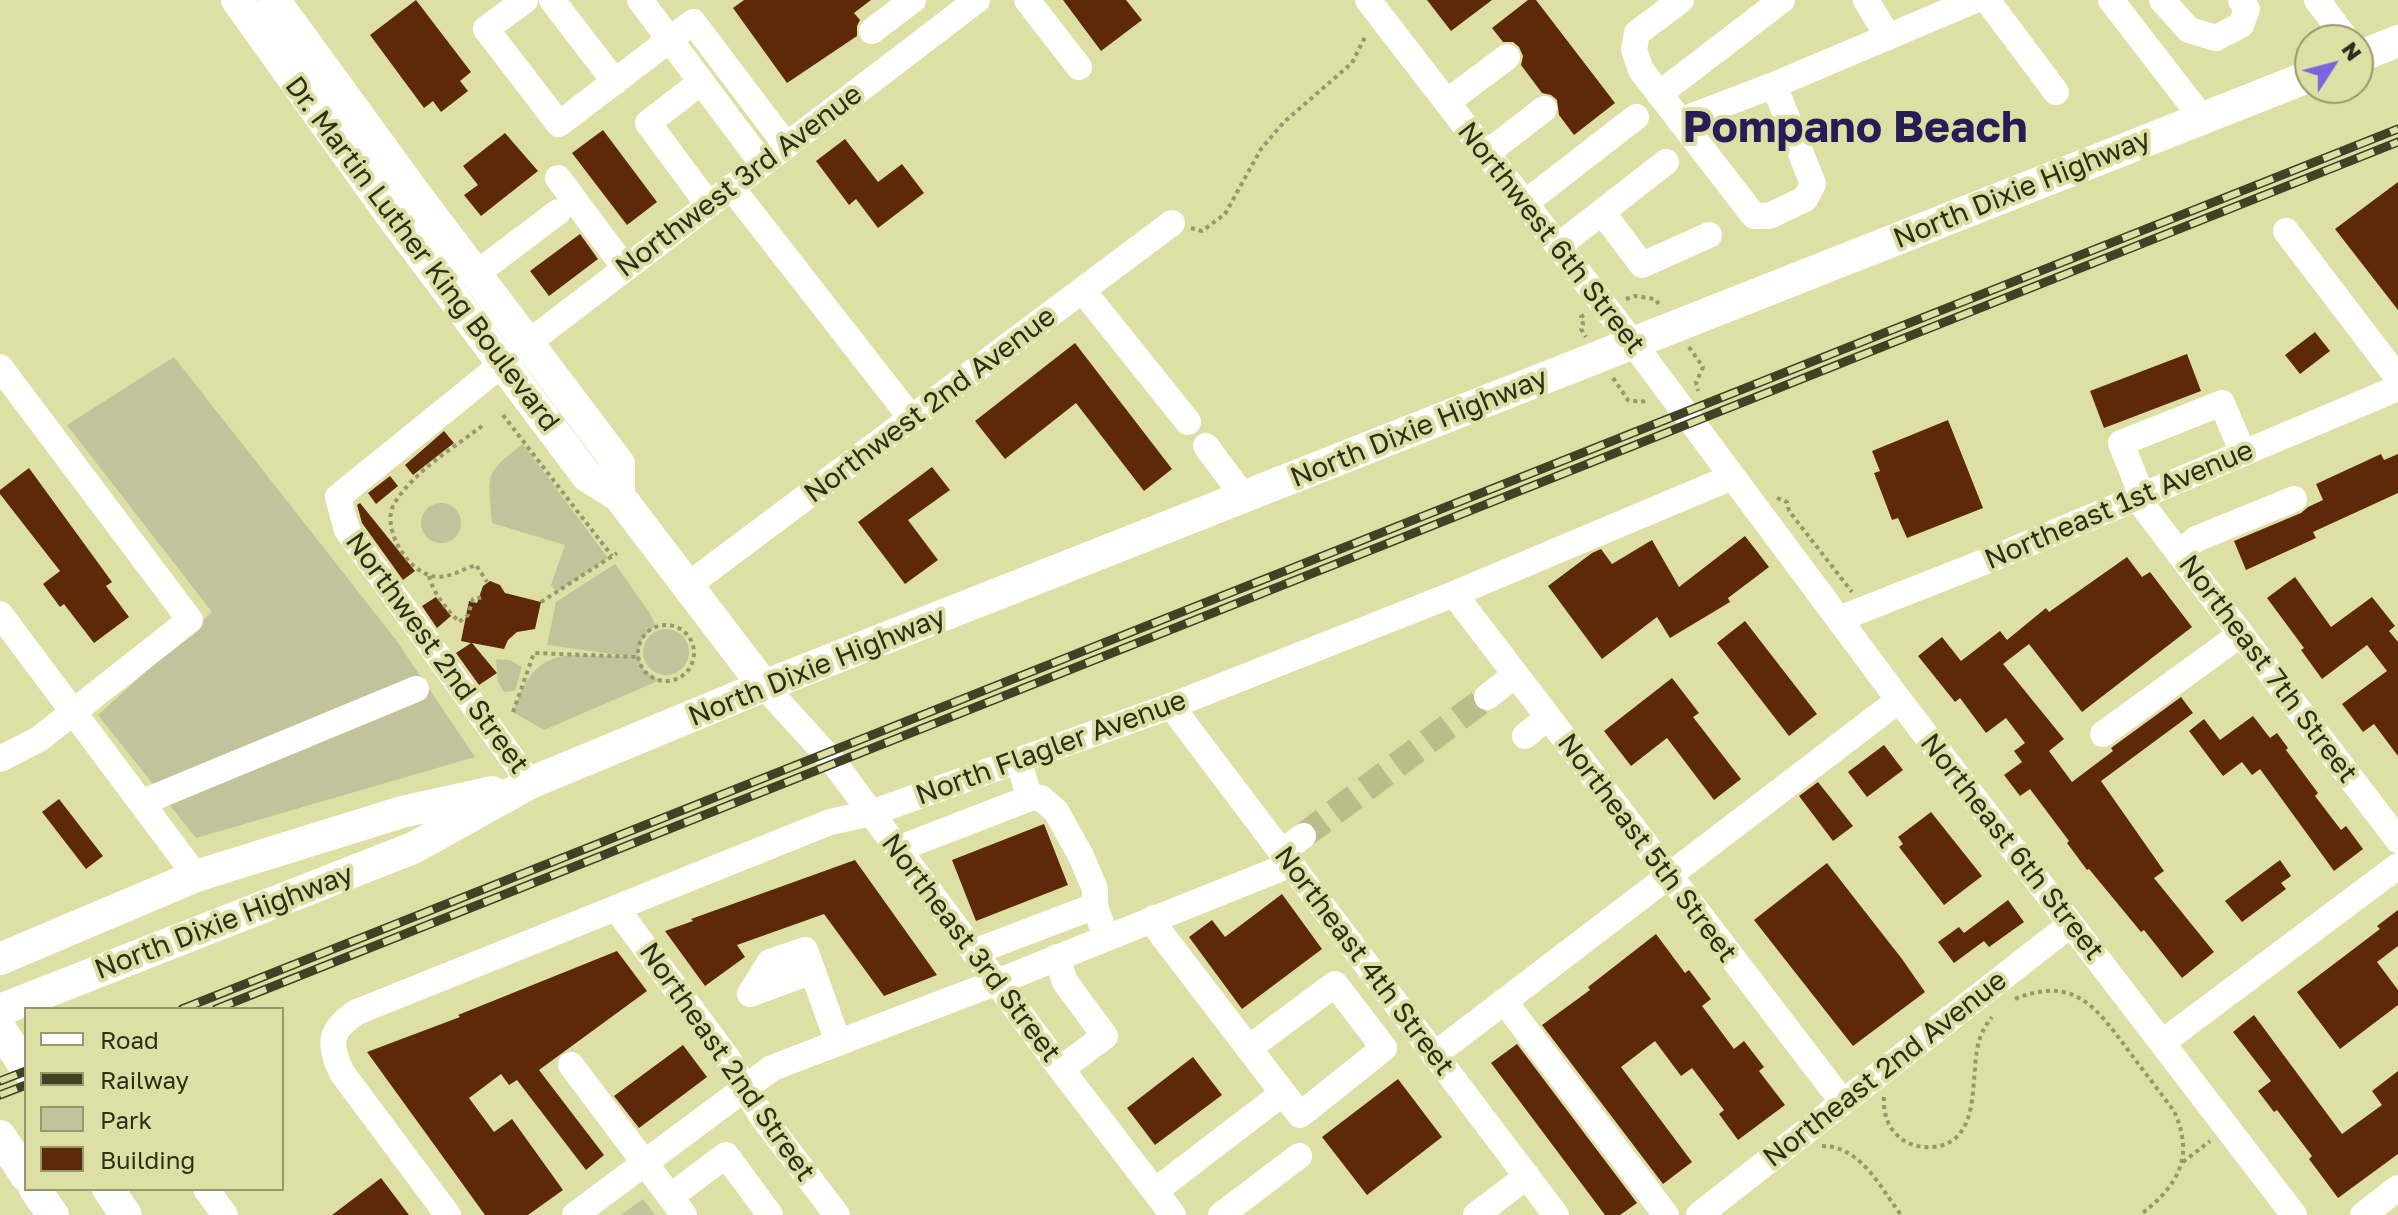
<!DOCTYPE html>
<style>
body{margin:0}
#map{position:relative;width:2398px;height:1215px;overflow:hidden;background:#dedfa5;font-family:"Golos Text",sans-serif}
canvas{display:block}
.legend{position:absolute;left:24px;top:1007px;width:260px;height:184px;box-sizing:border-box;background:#dedfa5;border:2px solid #98986c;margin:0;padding:10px 14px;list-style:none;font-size:24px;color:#2e2e17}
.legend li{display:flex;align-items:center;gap:16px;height:40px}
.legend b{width:40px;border:2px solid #98986c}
.north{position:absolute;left:2294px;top:24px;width:80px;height:80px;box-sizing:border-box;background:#dedfa5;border:2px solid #98986c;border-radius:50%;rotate:54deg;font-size:22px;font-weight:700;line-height:32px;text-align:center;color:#2e2e17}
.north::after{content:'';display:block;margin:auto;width:28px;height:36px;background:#7c64e0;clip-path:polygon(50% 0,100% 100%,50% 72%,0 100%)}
</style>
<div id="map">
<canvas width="2398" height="1215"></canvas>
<ul class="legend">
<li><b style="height:10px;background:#fff"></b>Road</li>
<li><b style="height:10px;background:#414126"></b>Railway</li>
<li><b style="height:22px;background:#c2c29b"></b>Park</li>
<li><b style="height:22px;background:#5d2909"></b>Building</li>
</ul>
<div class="north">N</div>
</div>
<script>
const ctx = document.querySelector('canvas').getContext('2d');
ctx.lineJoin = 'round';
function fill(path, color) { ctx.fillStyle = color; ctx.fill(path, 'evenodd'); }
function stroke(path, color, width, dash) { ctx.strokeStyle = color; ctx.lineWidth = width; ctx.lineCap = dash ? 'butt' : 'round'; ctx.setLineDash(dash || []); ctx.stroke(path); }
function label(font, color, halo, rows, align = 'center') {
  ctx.font = font + ' "Golos Text",sans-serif'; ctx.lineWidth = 8; ctx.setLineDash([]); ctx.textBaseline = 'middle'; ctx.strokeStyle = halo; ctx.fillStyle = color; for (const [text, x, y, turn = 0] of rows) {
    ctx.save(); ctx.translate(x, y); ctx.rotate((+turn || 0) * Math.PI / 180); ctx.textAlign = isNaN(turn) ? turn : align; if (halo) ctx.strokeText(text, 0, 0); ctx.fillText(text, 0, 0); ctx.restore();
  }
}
fill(new Path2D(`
 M174,357L396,640L475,757L196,838L98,715L212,612L67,425Z
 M523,444L608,558L557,592L551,585L565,545L492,523C489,474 482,475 523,444Z
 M421 523a20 20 0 1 1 40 0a20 20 0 1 1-40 0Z
 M615,564L649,612L656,626C632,641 633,670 660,680L544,730L513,712C538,640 566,658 627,656L547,645L556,602Z
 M643 652a23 23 0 1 1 46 0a23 23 0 1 1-46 0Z
 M496,659L510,660L522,667L515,691L504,692L498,682Z
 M643,1199L655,1215H621Z`), '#c2c29b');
fill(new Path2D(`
 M416,0L471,72L460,81L468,91L441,112L433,101L424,108L370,35Z
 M744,0H871L854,13L860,20L857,26V36L787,83L733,8Z
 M1063,0H1126L1142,20L1101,51Z
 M1427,0H1492L1451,31Z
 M1528,0H1536L1615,103L1574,135L1559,115L1557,100L1551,95L1542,93L1521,65L1523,56L1519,47L1513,42H1503L1492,28Z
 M603,130L657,202L627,225L572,153Z
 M505,133L538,171L481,216L464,195L478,185L463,166Z
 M845,139L878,182L902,164L924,193L878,228L856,199L849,205L816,161Z
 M2398,182V310L2335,229Z
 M580,234L598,259L549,296L530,271Z
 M2315,332L2330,351L2300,374L2285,355Z
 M1075,343L1172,469L1144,491L1076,403L1005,459L975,421Z
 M2187,354L2201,391L2104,428L2090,391Z
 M1948,420L1983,508L1907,538L1898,518L1892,520L1874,473L1880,471L1872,451Z
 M444,431L454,443L413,475L405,465Z
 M2381,454L2384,460L2398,454V493L2313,532L2316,538L2246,570L2234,541L2301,513L2308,507L2323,500L2316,484Z
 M932,467L950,490L908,520L938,560L905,584L858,522Z
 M29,468L112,582L106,586L129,617L94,643L64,604L60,607L43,584L60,571L0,494V490Z
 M390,476L398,486L376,504L368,493Z
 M360,503L415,571L403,580L362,523L357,505Z
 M1745,536L1769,567L1728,598L1730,602L1670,638L1657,617L1602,659L1548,586L1592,553L1601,549L1612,564L1652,540L1679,587Z
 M2127,557L2142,577L2150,572L2192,627L2082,712L2029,644L2003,664L2064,739L2049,751L2072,782L2113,751L2111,748L2181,697L2193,713L2101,781L2164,871L2154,878L2214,952L2182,978L2144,930L2141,932L2089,869L2087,870L2067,843L2069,841L2030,789L2020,796L2004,775L2022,762L2014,751L2025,743L2006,718L1986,733L1960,698L1955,702L1918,656L1942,637L1961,661L2000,631L2007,640L2046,608L2049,612Z
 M2295,577L2331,627L2372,597L2395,626L2389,631L2398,642V756L2374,724L2363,732L2342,704L2387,671L2367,645L2322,679L2301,650L2304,648L2267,598Z
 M490,581L500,585L505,593L541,602L535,629L517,632L508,640L504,649L472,643L497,673L479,685L456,653L471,643L461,641L469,601L477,603L483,586Z
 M436,597L451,616L437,628L422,606Z
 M1745,621L1817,714L1789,736L1717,643Z
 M1672,678L1699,713L1693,717L1741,779L1714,800L1667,738L1631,766L1604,731Z
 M2253,716L2270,738L2277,733L2288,748L2286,750L2318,793L2315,796L2341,830L2346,826L2363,849L2334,871L2260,769L2252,775L2242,762L2223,776L2189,731L2204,719L2220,740Z
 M1884,745L1903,770L1867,797L1848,772Z
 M1818,782L1853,826L1833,841L1799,796Z
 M59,799L103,856L86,869L42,812Z
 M1931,812L1982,876L1944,905L1899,847L1903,844L1898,837Z
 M1044,824L1068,885L976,921L952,860Z
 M855,860L937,975L884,996L824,914L737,945L745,957L705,986L665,931L693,921L691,919Z
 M2280,860L2291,876L2281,883L2286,889L2242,922L2225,901Z
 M1827,863L1902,959L1925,992L1853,1046L1754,920Z
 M1282,894L1322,949L1242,1009L1189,937L1212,920L1225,937Z
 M2008,900L2024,922L1989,947L1984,941L1954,963L1938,942L1959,927L1964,933Z
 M2398,910V946L2377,962L2398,990V1005L2340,1049L2297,992L2380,929L2377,926Z
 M1656,934L1685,973L1689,970L1711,999L1702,1006L1734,1049L1744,1041L1764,1067L1759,1071L1785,1105L1738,1140L1719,1114L1724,1110L1692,1068L1681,1076L1655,1041L1621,1067L1692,1162L1663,1184L1542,1025L1590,990L1588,987Z
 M617,951L647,991L539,1070L604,1155L586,1170L517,1080L509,1085L501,1074L469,1098L494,1132L512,1119L563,1190L528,1215H485L367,1052L460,1017L458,1015Z
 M2254,1015L2342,1134L2382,1105L2372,1091L2398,1071V1154L2338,1198L2309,1159L2312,1156L2277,1110L2274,1112L2258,1091L2271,1081L2233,1032Z
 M1517,1044L1637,1203L1620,1215H1605L1491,1063Z
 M683,1045L707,1077L639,1128L614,1096Z
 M1193,1057L1222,1095L1155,1145L1127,1108Z
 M1398,1079L1442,1137L1367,1195L1322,1137Z
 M381,1178L409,1215H332Z`), '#5d2909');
stroke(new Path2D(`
 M1303,836L1487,697`), '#bbbc89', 26, [26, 13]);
stroke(new Path2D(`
 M1191,228L1202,231L1225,214L1261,149L1284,122L1352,63L1366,35
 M1626,299L1635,296L1655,299L1661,307
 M1584,315L1581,317L1583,324L1581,329L1586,337
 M1689,347L1703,367L1696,383L1698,391
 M1613,378L1628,400L1641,402L1648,400
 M503,415L612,556
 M482,426C452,449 414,471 394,504C381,527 406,568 429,575C445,581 460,570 476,565L487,582
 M1777,498L1787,502L1789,511L1852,592
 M429,576C434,595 446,608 459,622L468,615L473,599L485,597
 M541,602L617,553
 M638 653a28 28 0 1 1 56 0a28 28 0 1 1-56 0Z
 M513,712L534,653L638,657
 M2015,999C2074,975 2096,1007 2128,1050C2143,1070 2159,1091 2174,1111C2195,1157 2178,1186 2140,1215
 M1884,1097C1883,1112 1887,1126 1898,1136C1907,1145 1921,1148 1933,1147C1985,1142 1968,1072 1980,1038C1983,1030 1987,1023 1992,1017
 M1822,1146C1861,1146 1880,1187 1901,1215
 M2183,1162L2210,1141`), '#97986c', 4, [4, 4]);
stroke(new Path2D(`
 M525,0L486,29L559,124L693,22L786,145
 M552,0L615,82
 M640,0L762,163
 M1027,0L1079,67
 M1368,0L1633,343L1899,700L2294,1215
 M1866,0L1888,37
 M1987,0L2056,92
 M2111,0L2202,118
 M2162,0L2189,30L2216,38L2241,25L2247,9L2241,0
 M2317,0L2347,40
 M872,31L913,0
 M701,82L648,123L708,204
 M1774,85L1975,0
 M1659,94L1782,0
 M1447,102L1507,57
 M1680,121L1774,85L1813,184L1805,199L1769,216H1754L1641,70L1634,50L1637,33L1681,0
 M1487,153L1544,109
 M558,178L625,268
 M731,187L912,419
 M1525,203L1636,117
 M1602,212L1666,162
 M2286,231L2398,378
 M1558,246L1602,212L1642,265L1709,235
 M476,274L558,212
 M1083,291L1188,422
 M0,367L190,620L39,739L0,759
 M1206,446L1244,497
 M2142,496L2121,443L2222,403L2243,453
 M2137,498L2398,840
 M2179,553L2196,539L2294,499
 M687,586L1172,223
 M1454,594L1842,1101
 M0,614L196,876
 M1839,619L1994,558L2398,388
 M764,686L835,764L1061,1069L1173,1215
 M1487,697L1515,675
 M1171,706L1556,1215
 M2103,734L2241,634
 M1525,736L1548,717
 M530,783L347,530L338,497L528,343L977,0
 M1030,798H1041L1056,811L1081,856L1095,889V906
 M143,802L416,689
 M898,849L1030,798L1018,760
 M1282,852L1303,836
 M616,908L728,1059L761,1115L837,1215
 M1154,918L1159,931L1283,1093L1155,1191
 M974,952L1095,906L1106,938
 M1057,957L1065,982L1105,1036L1061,1069
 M812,971L750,994L770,962L805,950L838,1042
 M1504,1001L1666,1215
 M2163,1042L2398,866
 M1249,1048L1335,984L1384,1048L1300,1115L1283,1093
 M1434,1055L1899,700
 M571,1065L684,1215
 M206,1189L225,1215
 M671,1196L726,1155L770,1215
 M448,1215L342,1073C328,1044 329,1030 357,1012L830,822L871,813L1171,706L1454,594L1732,477
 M575,1215L772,1068L997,982L1292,864
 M1221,1215L1299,1156
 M1476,1215L1527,1176
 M1699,1215L2071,924
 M2363,1215L2398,1188`), '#fff', 26);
stroke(new Path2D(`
 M237,0L391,215L587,476L619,496L764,686
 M274,0L416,195L619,464V496
 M2358,57L2398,41
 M0,959L196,876L402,812L492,792
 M0,1010L413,848L530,783L764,686L2310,76
 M0,1029L26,1068
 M0,1136L26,1176
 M35,1189L53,1215
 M108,1189L126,1215`), '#fff', 32);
const rail = new Path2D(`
 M182,1009L2398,129
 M216,1009L2398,142
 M0,1081L26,1071
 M0,1095L26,1085`);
stroke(rail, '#414126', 9);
stroke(rail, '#dedfa5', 6, [18]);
label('28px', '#2e2e17', '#dedfa5', [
 ["Northwest 3rd Avenue",739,181,-37],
 ["North Dixie Highway",2022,189,-22],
 ["Northwest 6th Street",1551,238,52],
 ["Dr. Martin Luther King Boulevard",422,254,53],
 ["Northwest 2nd Avenue",930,405,-37],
 ["North Dixie Highway",1419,428,-22],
 ["Northeast 1st Avenue",2119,505,-23],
 ["Northwest 2nd Street",437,653,54],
 ["North Dixie Highway",817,667,-22],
 ["Northeast 7th Street",2268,669,53],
 ["North Flagler Avenue",1051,748,-20],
 ["Northeast 6th Street",2012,847,52],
 ["Northeast 5th Street",1647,848,53],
 ["North Dixie Highway",224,922,-21],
 ["Northeast 3rd Street",971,948,53],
 ["Northeast 4th Street",1364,961,53],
 ["Northeast 2nd Street",727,1062,55],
 ["Northeast 2nd Avenue",1885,1069,-38]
]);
label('bold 44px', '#291c56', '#dedfa5', [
 ["Pompano Beach",1855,128]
]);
</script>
